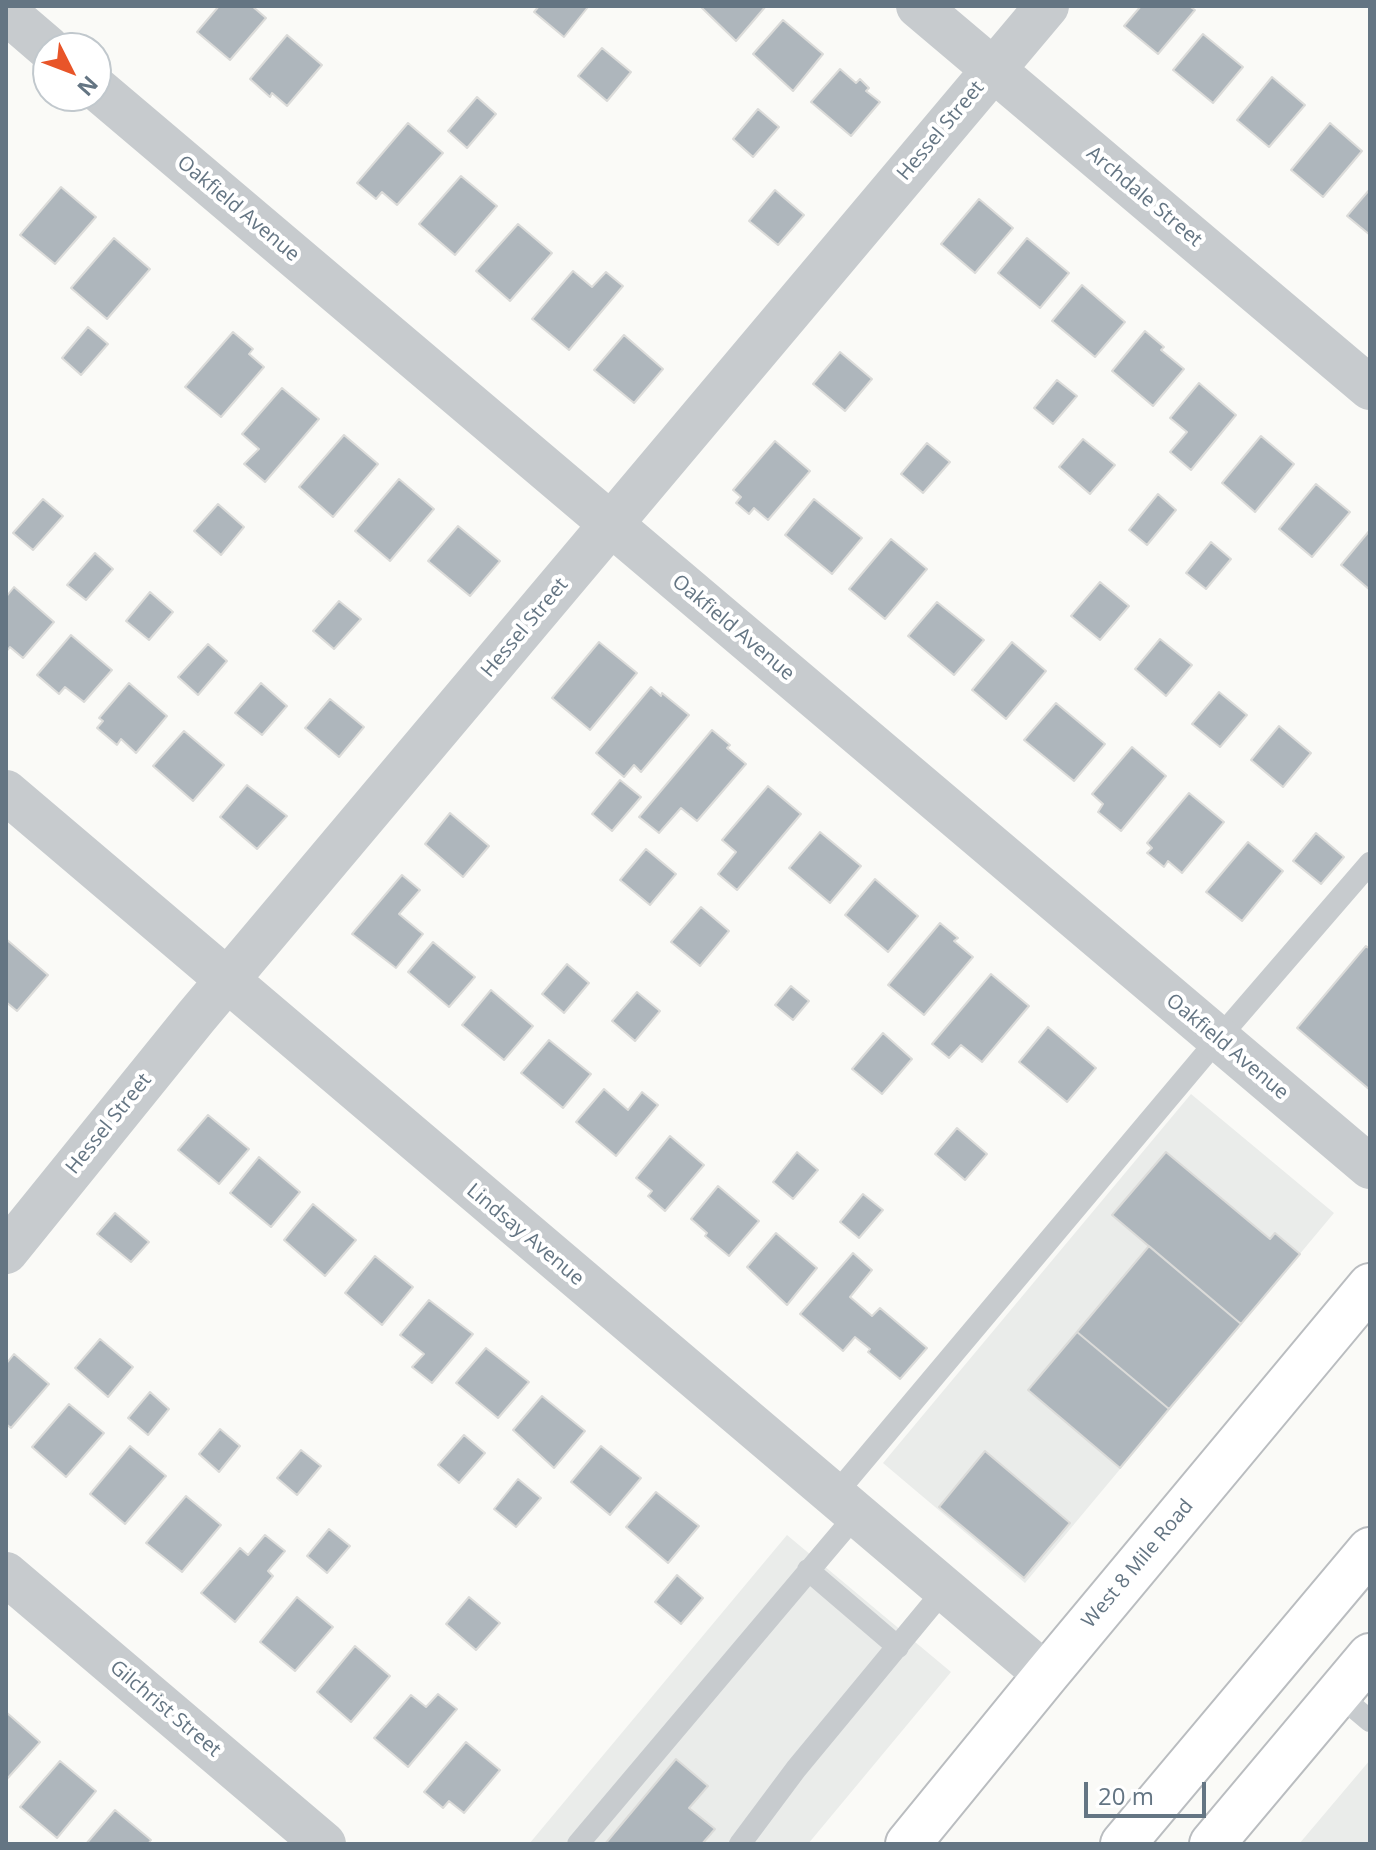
<!DOCTYPE html>
<style>
body{margin:0}
#map{position:relative;width:1376px;height:1850px;overflow:hidden;background:#fafaf7;font-family:"Open Sans",sans-serif}
canvas{display:block}
.frame{position:absolute;inset:0;border:8px solid #647583;pointer-events:none}
.north{position:absolute;left:32px;top:32px;width:80px;height:80px;box-sizing:border-box;background:#fff;border:2px solid #c1c8cd;border-radius:50%;rotate:132deg;font-size:22px;font-weight:700;line-height:32px;text-align:center;color:#647583}
.north::after{content:'';display:block;margin:auto;width:28px;height:36px;background:#e85529;clip-path:polygon(50% 0,100% 100%,50% 72%,0 100%)}
.scale{position:absolute;left:1084px;top:1782px;width:122px;height:36px;box-sizing:border-box;border:4px solid #647583;border-top:0;padding-left:10px;font-size:24px;line-height:28px;white-space:nowrap;color:#647583;-webkit-text-stroke:6px #fff;paint-order:stroke}
</style>
<div id="map">
<canvas width="1376" height="1850"></canvas>
<div class="frame"></div>
<div class="north">N</div>
<div class="scale">20 m</div>
</div>
<script>
const ctx = document.querySelector('canvas').getContext('2d');
ctx.lineJoin = 'round';
function fill(path, color) { ctx.fillStyle = color; ctx.fill(path, 'evenodd'); }
function stroke(path, color, width, dash) { ctx.strokeStyle = color; ctx.lineWidth = width; ctx.lineCap = dash ? 'butt' : 'round'; ctx.setLineDash(dash || []); ctx.stroke(path); }
function label(font, color, halo, rows, align = 'center') {
  ctx.font = font + ' "Open Sans",sans-serif'; ctx.lineWidth = 8; ctx.setLineDash([]); ctx.textBaseline = 'middle'; ctx.strokeStyle = halo; ctx.fillStyle = color; for (const [text, x, y, turn = 0] of rows) {
    ctx.save(); ctx.translate(x, y); ctx.rotate((+turn || 0) * Math.PI / 180); ctx.textAlign = isNaN(turn) ? turn : align; if (halo) ctx.strokeText(text, 0, 0); ctx.fillText(text, 0, 0); ctx.restore();
  }
}
fill(new Path2D(`
 M1191,1094L1334,1213L1025,1583L883,1463Z
 M787,1535L951,1672L808,1844H529Z
 M1370,1760V1844H1299Z`), '#eaecea');
const building = new Path2D(`
 M219,6H252L266,18L230,60L197,32Z
 M539,6H587L588,7L564,37L534,12Z
 M700,6H766L736,41Z
 M1141,6H1189L1195,10L1158,54L1124,26Z
 M783,20L823,54L793,91L753,54Z
 M1203,34L1243,67L1213,103L1173,70Z
 M287,35L322,65L287,106L272,93L270,97L250,79Z
 M602,48L631,72L607,101L578,76Z
 M840,69L856,83L860,79L869,88L866,91L880,102L851,136L811,102Z
 M1272,77L1305,105L1269,147L1237,120Z
 M477,97L496,114L467,148L448,131Z
 M758,109L779,127L753,157L733,139Z
 M408,123L443,153L397,205L382,192L376,199L357,183Z
 M1330,123L1362,151L1323,197L1291,170Z
 M461,176L497,206L455,255L419,224Z
 M61,187L96,217L55,264L20,235Z
 M1370,189V235L1347,216Z
 M775,190L804,215L778,245L749,221Z
 M979,199L1013,228L975,273L941,244Z
 M518,224L552,253L510,301L476,271Z
 M114,238L150,269L107,319L71,288Z
 M1027,238L1069,273L1040,308L998,273Z
 M573,271L592,287L606,272L623,286L569,350L532,319Z
 M1082,285L1125,322L1095,357L1052,321Z
 M88,327L108,344L81,375L62,358Z
 M1145,331L1164,347L1161,350L1184,369L1153,406L1112,371Z
 M233,332L253,349L249,354L264,367L221,417L185,387Z
 M624,335L663,369L634,403L594,370Z
 M840,352L872,379L845,411L813,384Z
 M1057,380L1077,396L1053,424L1034,408Z
 M1199,383L1236,415L1191,470L1170,452L1187,432L1170,418Z
 M282,388L319,419L265,482L244,464L259,449L242,434Z
 M344,435L378,464L333,517L299,487Z
 M1261,436L1294,464L1255,512L1222,483Z
 M1083,439L1115,465L1090,494L1059,467Z
 M775,441L810,471L768,520L754,508L749,514L736,503L741,497L733,490Z
 M927,443L950,462L923,493L901,474Z
 M399,479L434,509L390,561L355,531Z
 M1316,484L1350,512L1312,557L1279,529Z
 M1158,494L1176,510L1147,545L1129,530Z
 M43,499L63,516L33,550L13,533Z
 M814,499L862,538L832,574L785,535Z
 M218,504L244,527L221,555L194,531Z
 M458,526L500,561L470,596L428,561Z
 M1370,530V590L1341,565Z
 M891,539L927,569L885,619L849,589Z
 M1211,542L1231,559L1206,589L1186,573Z
 M95,553L113,569L86,600L67,585Z
 M1100,582L1129,606L1100,640L1071,616Z
 M14,587L54,622L23,658L10,647L6,652V597Z
 M150,592L173,612L149,640L126,621Z
 M339,601L361,619L334,649L313,631Z
 M937,602L984,640L954,675L908,636Z
 M71,635L112,670L84,702L65,687L59,694L37,675Z
 M1160,639L1192,665L1166,696L1135,669Z
 M599,642L637,673L590,730L552,698Z
 M1012,642L1046,671L1006,719L972,690Z
 M208,644L227,661L198,695L178,677Z
 M129,683L167,716L136,753L121,739L117,745L97,728L103,721L99,718Z
 M261,683L287,706L262,735L235,713Z
 M651,687L661,696L662,693L689,715L641,772L634,765L624,777L596,753Z
 M1219,692L1247,715L1220,747L1192,724Z
 M330,699L364,727L339,757L305,728Z
 M1056,703L1105,744L1074,781L1024,740Z
 M1279,726L1311,753L1283,787L1251,760Z
 M712,730L730,745L727,748L746,764L697,821L681,808L659,833L639,817Z
 M184,731L224,765L193,801L153,766Z
 M1132,747L1166,776L1121,831L1098,812L1103,804L1092,794Z
 M620,780L641,797L612,831L592,814Z
 M247,785L287,816L257,849L220,817Z
 M768,786L801,814L737,890L718,874L736,852L722,840Z
 M1189,793L1224,822L1182,873L1168,861L1164,867L1147,853L1152,848L1147,843Z
 M450,813L489,846L463,877L425,844Z
 M820,832L861,866L830,903L789,868Z
 M1316,833L1344,857L1321,884L1293,861Z
 M1248,842L1283,871L1242,921L1206,892Z
 M646,849L676,874L650,905L620,880Z
 M402,875L420,890L399,914L423,934L396,968L352,934Z
 M875,879L918,916L888,952L845,915Z
 M701,907L729,931L700,966L671,942Z
 M940,923L958,938L954,941L973,957L924,1015L888,985Z
 M6,939L48,975L17,1011L6,1002Z
 M433,942L475,977L449,1007L408,972Z
 M1366,946L1370,949V1090L1297,1028Z
 M567,964L589,983L564,1013L542,994Z
 M991,974L1029,1006L982,1062L961,1045L949,1058L932,1044Z
 M791,986L809,1001L793,1020L775,1005Z
 M491,990L533,1026L504,1060L462,1025Z
 M637,992L660,1011L635,1041L612,1021Z
 M1048,1027L1096,1068L1067,1102L1019,1062Z
 M883,1033L912,1059L882,1094L852,1069Z
 M549,1040L591,1074L563,1108L521,1073Z
 M604,1089L628,1110L642,1092L658,1105L616,1156L576,1122Z
 M208,1115L249,1149L219,1184L178,1150Z
 M957,1128L987,1154L965,1180L935,1154Z
 M670,1136L704,1165L665,1211L648,1196L652,1191L636,1178Z
 M797,1152L818,1170L793,1199L773,1182Z
 M1166,1152L1270,1239L1275,1233L1300,1254L1241,1324L1112,1215Z
 M259,1157L300,1192L271,1227L230,1193Z
 M718,1186L759,1221L729,1256L705,1236L707,1233L691,1219Z
 M863,1194L883,1210L859,1238L840,1222Z
 M313,1204L356,1240L325,1276L284,1240Z
 M115,1213L149,1242L131,1262L97,1234Z
 M776,1233L817,1268L787,1305L747,1267Z
 M1149,1246L1241,1324L1169,1409L1077,1332Z
 M853,1253L872,1270L850,1297L872,1316L880,1308L927,1348L900,1379L868,1352L870,1349L855,1337L843,1351L800,1314Z
 M375,1256L413,1287L382,1325L345,1293Z
 M429,1300L473,1334L432,1383L412,1367L424,1354L400,1335Z
 M1077,1332L1169,1409L1120,1468L1028,1390Z
 M100,1339L133,1367L108,1397L75,1368Z
 M486,1348L529,1382L498,1418L456,1383Z
 M14,1354L49,1384L11,1428L6,1424V1364Z
 M150,1392L169,1409L148,1435L128,1418Z
 M542,1396L585,1431L554,1468L513,1430Z
 M69,1404L104,1433L66,1477L32,1447Z
 M220,1429L240,1446L219,1472L199,1454Z
 M464,1435L485,1453L459,1483L438,1465Z
 M130,1446L166,1476L125,1524L90,1494Z
 M601,1446L641,1478L610,1515L571,1482Z
 M301,1450L321,1466L297,1495L277,1478Z
 M985,1451L1070,1523L1024,1578L939,1507Z
 M518,1479L541,1498L516,1527L494,1509Z
 M656,1492L699,1526L668,1563L626,1527Z
 M186,1496L221,1525L182,1572L146,1543Z
 M329,1529L350,1546L327,1573L307,1556Z
 M265,1535L285,1551L268,1571L273,1576L235,1622L201,1593L240,1548L248,1555Z
 M677,1575L703,1598L681,1624L655,1602Z
 M297,1597L333,1627L295,1671L260,1642Z
 M469,1597L500,1623L476,1650L446,1624Z
 M355,1646L390,1676L351,1722L317,1692Z
 M438,1694L457,1709L408,1767L374,1738L411,1695L426,1707Z
 M6,1712L40,1742L6,1780Z
 M466,1742L500,1770L464,1813L449,1801L443,1808L424,1792Z
 M676,1759L708,1786L689,1808L715,1829L702,1844H605Z
 M60,1761L96,1791L57,1838L20,1807Z
 M115,1810L151,1840L148,1844H86Z`);
fill(building, '#aeb6bc');
stroke(building, '#dbdbd9', 2);
const highway = new Path2D(`
 M908,1844L1046,1675L1370,1286
 M1123,1844L1370,1550
 M1212,1844L1370,1656`);
stroke(highway, '#babdc0', 48);
stroke(new Path2D(`
 M833,1497L1218,1039L1370,863
 M808,1570L898,1647
 M1338,1694L1370,1721
 M578,1844L856,1515
 M740,1844L796,1769L944,1590`), '#c7cbce', 22);
stroke(new Path2D(`
 M918,6L1370,388
 M6,12L48,48
 M96,88L1370,1167
 M6,792L1046,1675
 M6,1252L196,1017L1047,6
 M6,1574L324,1844`), '#c7cbce', 44);
stroke(highway, '#fff', 44);
label('20px', '#647583', '#fff', [
 ["Hessel Street",941,131,-50],
 ["Archdale Street",1144,197,40],
 ["Oakfield Avenue",238,209,40],
 ["Hessel Street",525,628,-50],
 ["Oakfield Avenue",733,628,40],
 ["Oakfield Avenue",1227,1047,40],
 ["Hessel Street",109,1124,-51],
 ["Lindsay Avenue",525,1235,40],
 ["West 8 Mile Road",1138,1564,-50],
 ["Gilchrist Street",165,1709,40]
]);
</script>
